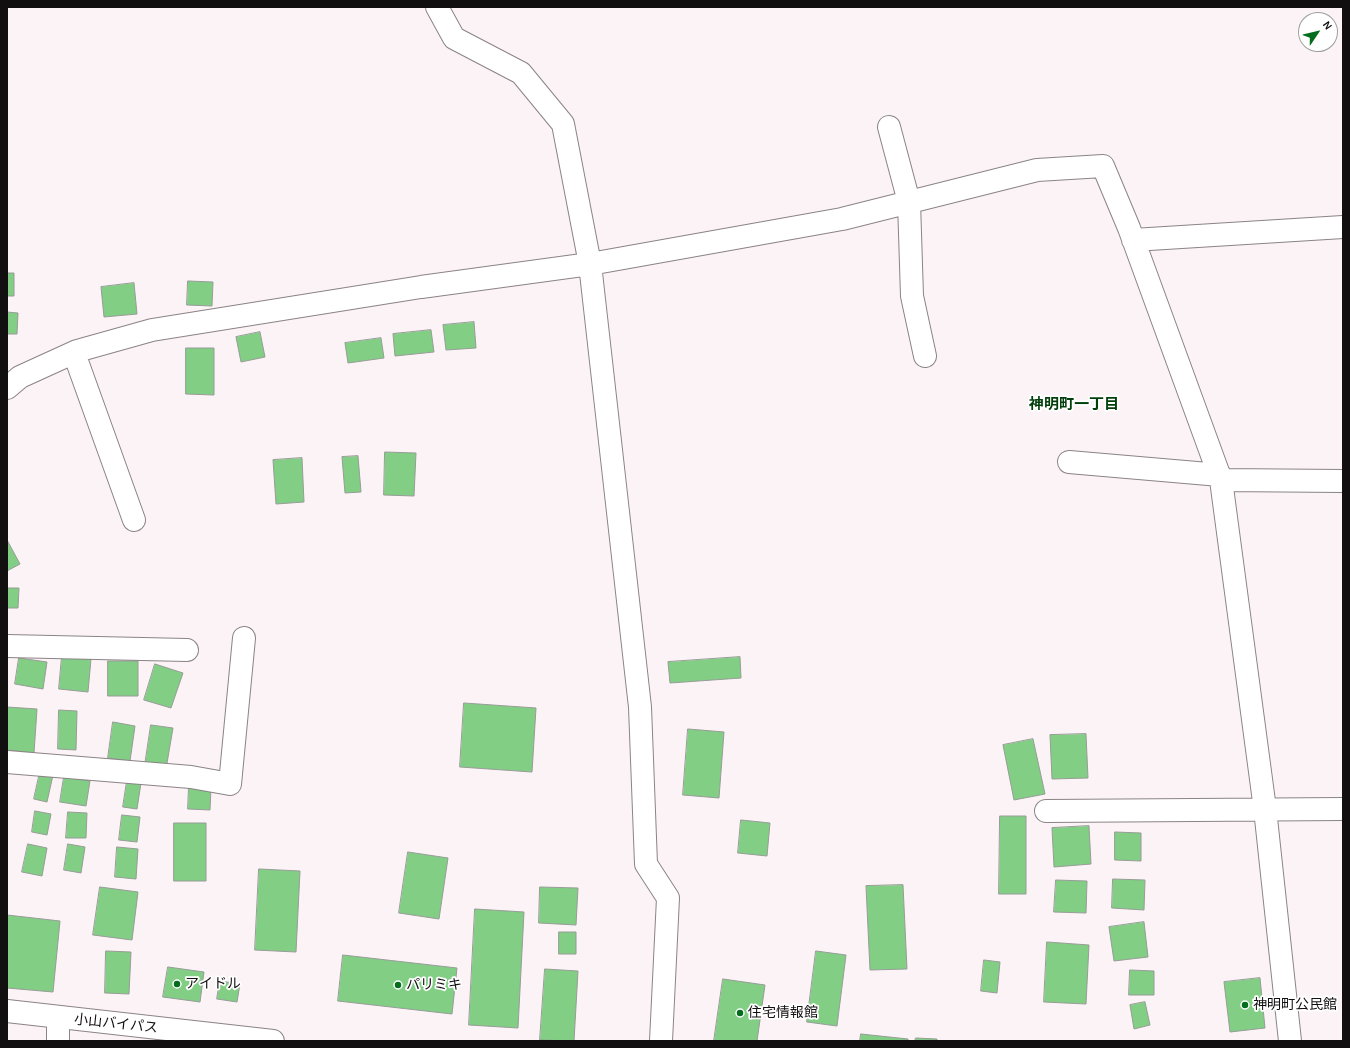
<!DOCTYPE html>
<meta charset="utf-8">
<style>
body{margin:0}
#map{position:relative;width:1350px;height:1048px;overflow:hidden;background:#fbf3f5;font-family:Karla,sans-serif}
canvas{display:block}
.frame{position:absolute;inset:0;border:8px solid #120f10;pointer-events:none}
.north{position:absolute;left:1298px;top:12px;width:40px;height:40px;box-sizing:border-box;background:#fff;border:1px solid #a09f9f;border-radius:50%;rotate:55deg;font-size:11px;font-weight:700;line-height:16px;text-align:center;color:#120f10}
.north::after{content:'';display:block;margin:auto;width:14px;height:18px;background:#046d1d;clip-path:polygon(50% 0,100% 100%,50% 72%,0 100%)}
</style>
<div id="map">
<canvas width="1350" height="1048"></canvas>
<div class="frame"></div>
<div class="north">N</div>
</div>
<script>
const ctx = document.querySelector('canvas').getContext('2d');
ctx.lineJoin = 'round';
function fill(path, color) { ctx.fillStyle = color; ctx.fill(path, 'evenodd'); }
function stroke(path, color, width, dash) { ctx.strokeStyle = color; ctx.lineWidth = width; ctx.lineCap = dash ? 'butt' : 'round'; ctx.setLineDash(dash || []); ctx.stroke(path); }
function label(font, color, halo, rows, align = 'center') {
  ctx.font = font + ' Karla,"Noto Sans JP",sans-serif'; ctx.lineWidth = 3.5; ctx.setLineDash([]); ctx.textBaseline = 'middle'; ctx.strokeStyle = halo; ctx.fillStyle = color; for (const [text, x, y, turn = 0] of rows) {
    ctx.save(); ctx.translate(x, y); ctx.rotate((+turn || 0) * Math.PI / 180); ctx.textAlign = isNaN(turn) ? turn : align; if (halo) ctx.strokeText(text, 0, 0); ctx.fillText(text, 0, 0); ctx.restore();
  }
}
const building = new Path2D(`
 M7,273H14V296H7Z
 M188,281L213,282L212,306L187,305Z
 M134,283L137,314L104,317L101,287Z
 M7,312L18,313L17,334H7Z
 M474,322L476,348L446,350L443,325Z
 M431,330L434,352L395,356L393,334Z
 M260,332L265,357L241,362L236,337Z
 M381,338L384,358L348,363L345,343Z
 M186,348H214V395L186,394Z
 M385,452L416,453L414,496L384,495Z
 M358,456L361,492L345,493L342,457Z
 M302,458L304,502L276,504L273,460Z
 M7,540L20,564L7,571Z
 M7,588H19L18,608H7Z
 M62,656L91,659L88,692L59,689Z
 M740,657L741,678L670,683L668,662Z
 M19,658L47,662L43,689L15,684Z
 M108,661H138V696H108Z
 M155,664L183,673L171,708L144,700Z
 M464,703L536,708L532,772L460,767Z
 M7,707L37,709L34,753L7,750Z
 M59,710L77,711L76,750L58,749Z
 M113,722L135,726L130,761L108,758Z
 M151,725L173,728L166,769L145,765Z
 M688,729L724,732L719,798L683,795Z
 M1086,734L1088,778L1052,779L1050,735Z
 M1033,739L1045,794L1014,800L1003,745Z
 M40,772L53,775L47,802L34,799Z
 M64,777L90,781L86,806L60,802Z
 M127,781L141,783L137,809L123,807Z
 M189,786L211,788L210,810L188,809Z
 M35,811L51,814L47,835L32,832Z
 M68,812L87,813L86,838H66Z
 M122,815L140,817L137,842L119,840Z
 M1000,816H1026V894H999Z
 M741,820L770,823L767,856L738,853Z
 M174,823H206V881H174Z
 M1089,826L1091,864L1054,867L1052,828Z
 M1115,832L1141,833V861L1115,860Z
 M28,844L47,848L42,876L22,872Z
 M68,844L85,847L81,873L64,870Z
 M117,847L138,849L136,879L115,877Z
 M408,852L448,858L439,919L399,913Z
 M259,869L300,871L296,952L255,950Z
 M1113,879L1145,880L1144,910L1112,908Z
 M1056,880L1087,881L1086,913L1054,912Z
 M903,885L907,969L870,970L866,886Z
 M100,887L138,892L132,940L93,935Z
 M540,887L578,888L576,925L539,923Z
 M475,909L524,912L518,1028L469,1025Z
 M7,915L60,921L53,992L7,988Z
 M1144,922L1148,957L1114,961L1109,927Z
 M559,932H576V954H559Z
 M1047,942L1089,945L1086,1004L1044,1002Z
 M106,951L131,952L129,994L105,993Z
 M816,951L846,955L837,1026L807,1022Z
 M343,955L457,968L452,1014L338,1001Z
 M984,960L1000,962L997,993L981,991Z
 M168,967L204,972L200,1002L163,997Z
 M545,969L578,971L574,1041L540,1040Z
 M1130,970L1154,971V995H1129Z
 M1260,978L1265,1028L1230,1032L1224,982Z
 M723,979L765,985L757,1041H714Z
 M220,981L240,984L237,1002L217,999Z
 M1145,1002L1150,1025L1134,1029L1130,1005Z
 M861,1034L908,1039V1041H860Z
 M916,1038L937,1039V1041H915Z`);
fill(building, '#81ce84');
stroke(building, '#979c97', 1);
const minor = new Path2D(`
 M437,7L454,38L521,73L563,124L590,264L640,707L646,864L668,898L661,1041
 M889,127L909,202L912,296L925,356
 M1133,240L1343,227
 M74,353L134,520
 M7,388L20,377L77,351L152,330L421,287L590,264L842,219L1037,170L1103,166L1129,228L1221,480L1265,809L1290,1041
 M1069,462L1220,475
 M1221,480L1343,481
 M7,646L187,650
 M7,762L191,777L230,784L244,638
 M1046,811L1343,809
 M58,1018V1041`);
const highway = new Path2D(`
 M7,1011L273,1041`);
stroke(minor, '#8b8386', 24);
stroke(highway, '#8b8386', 24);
stroke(minor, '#fff', 22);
stroke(highway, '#fff', 22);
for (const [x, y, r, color] of [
 [177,984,4,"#046d1d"],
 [398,985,4,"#046d1d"],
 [1245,1005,4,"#046d1d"],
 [740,1013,4,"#046d1d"]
]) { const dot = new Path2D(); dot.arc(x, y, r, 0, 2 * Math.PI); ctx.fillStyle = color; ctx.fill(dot); stroke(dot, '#fff', 1.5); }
label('14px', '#120f10', '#fff', [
 ["アイドル",185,984],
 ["パリミキ",406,985],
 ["神明町公民館",1253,1005],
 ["住宅情報館",748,1013]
], 'left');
label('14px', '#120f10', '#fff', [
 ["小山バイパス",116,1024,6]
]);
label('bold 15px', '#003e0a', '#fff', [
 ["神明町一丁目",1074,405]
]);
</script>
